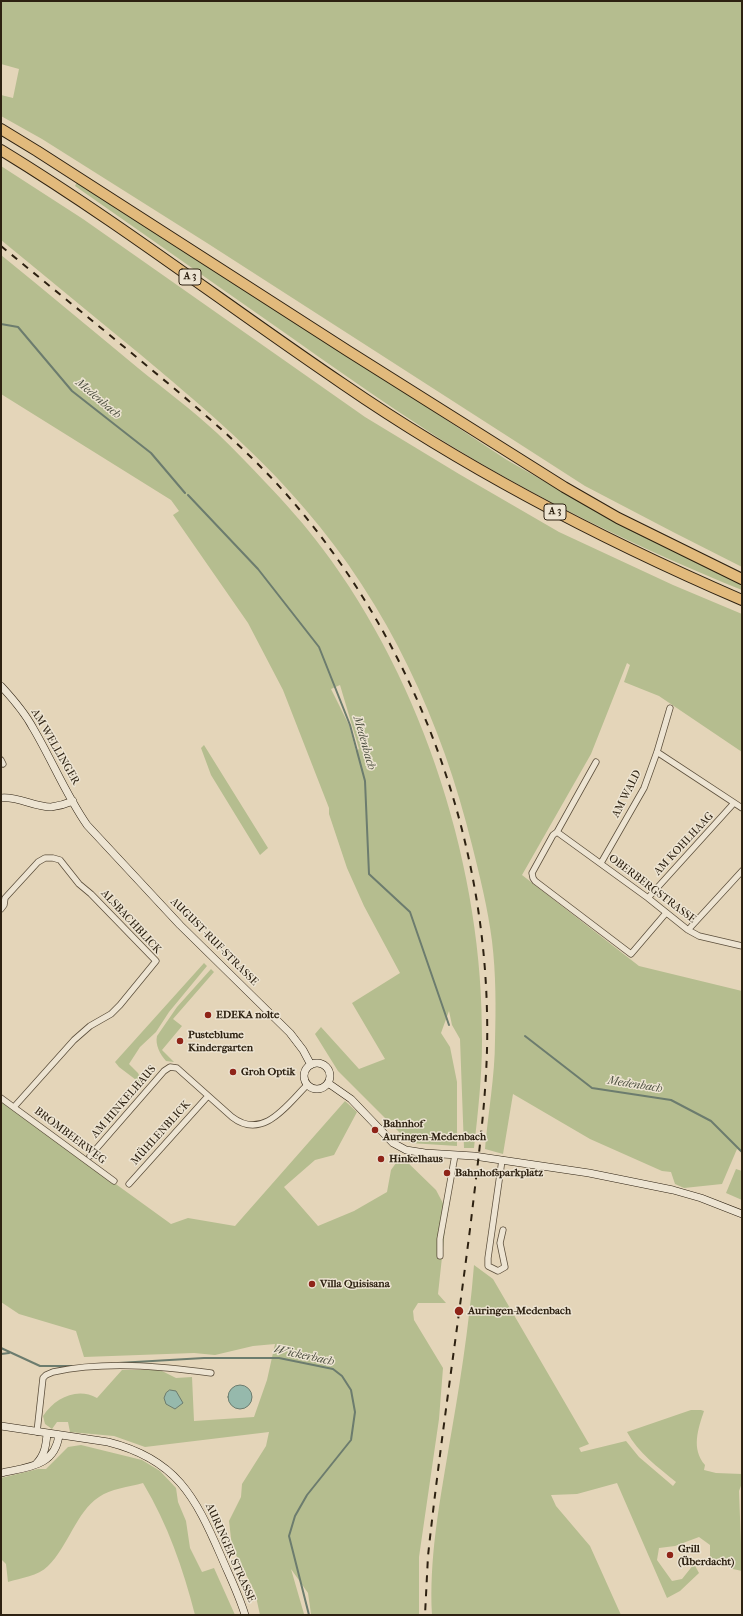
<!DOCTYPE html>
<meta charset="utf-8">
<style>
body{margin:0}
#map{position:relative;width:743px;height:1616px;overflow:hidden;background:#e4d5b9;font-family:"IM FELL French Canon",serif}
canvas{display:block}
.frame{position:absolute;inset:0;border:2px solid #2d2111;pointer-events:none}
</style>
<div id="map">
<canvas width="743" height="1616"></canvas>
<div class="frame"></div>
</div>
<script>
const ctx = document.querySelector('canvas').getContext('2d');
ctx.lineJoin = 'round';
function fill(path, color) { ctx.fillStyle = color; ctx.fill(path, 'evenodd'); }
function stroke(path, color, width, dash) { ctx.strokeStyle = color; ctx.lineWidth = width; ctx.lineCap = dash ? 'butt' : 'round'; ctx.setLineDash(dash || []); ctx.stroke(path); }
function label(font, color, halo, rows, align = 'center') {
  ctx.font = font + ' "IM FELL French Canon",serif'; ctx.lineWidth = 3; ctx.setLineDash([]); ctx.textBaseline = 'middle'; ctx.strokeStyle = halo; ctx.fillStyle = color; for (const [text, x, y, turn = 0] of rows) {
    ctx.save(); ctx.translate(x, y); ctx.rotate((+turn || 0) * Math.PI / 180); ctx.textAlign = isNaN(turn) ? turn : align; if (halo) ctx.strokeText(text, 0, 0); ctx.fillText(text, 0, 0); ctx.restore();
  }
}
fill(new Path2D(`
 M1,1H742V567L673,532L585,486L207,243L42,139L1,116V95L13,98L19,69L1,64Z
 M1,166L83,219L365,417L459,474L559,532L673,585L742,614V752L659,696L624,682L630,665L627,663L591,754L522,875L639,966L742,991V1153L737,1149L722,1184L684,1188L675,1184L671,1172L662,1171L590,1139L513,1094L503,1154L485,1149C488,1113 495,1076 495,1040C496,1008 496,974 492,941C488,909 480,877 472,845C442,722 388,605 305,509C256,451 198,403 141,355C94,317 48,278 1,240Z
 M77,182L392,384L507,460L615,522L704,566L742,583V590C640,549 534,497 440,439C384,403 329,364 275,326C208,279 142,233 75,186Z
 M1,255C47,292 92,330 138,368C164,389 192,410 217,433C234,449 250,466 266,483C285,503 305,525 322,548C424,683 484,872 482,1041C482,1077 478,1112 474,1148H464L460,1039L452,1025L449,1011L441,1033L450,1047L457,1082V1146L410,1143L338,1071L315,1034L321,1027L359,1069L385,1059L352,1003L400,973L364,906L347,868L329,814V808L283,690L248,623L173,515L179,511L171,500L1,394ZM340,685L359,749L356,751L349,725L331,689Z
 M204,745L268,848L260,855L211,775L201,748Z
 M204,963L207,966L169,1012L156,1032L140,1047L129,1064L138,1073L144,1086L119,1067L115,1062Z
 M211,969L214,972L173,1019L182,1026L162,1050L174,1062L166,1061C160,1054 155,1045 157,1036L177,1007Z
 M1,1101L171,1224L188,1218L235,1226L345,1101L357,1112L334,1155L315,1160L284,1187L318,1226L354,1211L387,1192L391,1170L401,1156L436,1190L447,1211L438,1294L446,1303H418L413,1311L414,1320L443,1368L439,1419L419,1557V1615H260L255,1592L232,1547L229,1521L241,1497L242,1484L266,1446L269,1432L145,1447L114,1436L70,1432L68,1422H57L52,1429L45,1424L43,1416C55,1398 77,1387 97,1398L122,1370H160L176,1378L192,1377L194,1421L254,1417L267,1380L275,1344L253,1346L215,1355L194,1353L84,1357L76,1331L19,1314L1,1302ZM291,1569L308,1593L311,1614H304Z
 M736,1169L742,1171V1200L726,1193Z
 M474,1265L493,1279L589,1444L579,1448L581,1452L626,1441L639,1457L673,1486L676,1482C658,1467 638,1453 627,1432L691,1410H701L704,1411C698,1429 691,1449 705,1465L704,1470L716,1473L742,1474V1483L739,1491L742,1571L733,1569L710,1557V1545L699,1537L675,1546L659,1548L657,1560L672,1581L682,1579L694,1564L699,1573L680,1591L667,1598L617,1483L577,1494L551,1495L556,1506L590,1546L621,1615H432C429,1560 439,1506 448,1452C459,1390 469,1328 474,1265Z
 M81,1445L142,1460L160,1471L176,1488L178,1502L186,1521L190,1548L202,1572L214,1568L235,1615H195C183,1568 168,1525 143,1483C129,1487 110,1489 99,1497C76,1512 68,1547 48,1566C38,1576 21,1578 8,1582L6,1564L1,1559V1478L38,1469H46L68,1447Z`), '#b5bd8f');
const water = new Path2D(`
 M228 1397a12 12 0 1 1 24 0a12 12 0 1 1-24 0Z
 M170,1390L176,1391L183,1403L175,1409L166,1404L164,1398L166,1393Z`);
fill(water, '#96b9ac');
stroke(water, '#6c7c6e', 1);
stroke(new Path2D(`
 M1,324L18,327L72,391L151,453L185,493
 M188,495L258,569L319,647L350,725L365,781L369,874L410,912L449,1025
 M525,1036L592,1088L671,1100L711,1121L742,1152
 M1,1348L40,1366H72
 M1,1354L9,1353
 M118,1363L204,1358H279L333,1369L342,1376L351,1390L355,1412L351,1440L307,1495L295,1516L289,1536L309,1615`), '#6c7c6e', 2);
const street = new Path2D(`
 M657,752L742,808
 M1,760L3,764
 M596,762L557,832L553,835L532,873L533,878L535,881L631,954L666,913
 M557,832L648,898L688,930L699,936L742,946
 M601,863L644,788L657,752L670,708
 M648,898L734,803
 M1,909L4,905L5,898L38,862L45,858H53L60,860L79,884L91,894L156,961L120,1005L111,1014L90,1026L74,1040L14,1107
 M688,930L742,871
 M1,1098L114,1181
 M90,1156L164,1071L170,1067L177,1068L232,1117C263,1141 287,1105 307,1085
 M502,1160L488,1258V1266L498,1271L505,1267L500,1243L503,1230
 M129,1184L208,1096
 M440,1256V1239L455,1155
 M37,1432L43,1378L46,1375L53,1372C105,1361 159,1366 211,1373`);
const secondary = new Path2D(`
 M1,686C13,699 25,713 33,728C52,760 66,795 87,825L180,925L290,1033L303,1050L311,1065
 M1,798C18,796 34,807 51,807C59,806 66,804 73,801
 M304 1076a13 13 0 1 1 26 0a13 13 0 1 1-26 0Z
 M328,1083L351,1099L393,1143L406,1150L425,1153L474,1156L589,1173L673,1190L701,1198L742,1214
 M1,1426L108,1442C176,1459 195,1496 221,1556C229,1575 239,1595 245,1615
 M36,1464C45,1455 46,1445 47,1434
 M1,1473C27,1467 55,1467 59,1435`);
const highway = new Path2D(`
 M1,129L37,151L348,351L564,487L618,518L742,579
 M1,150C119,222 229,307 343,384C468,470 603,540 742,600`);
stroke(street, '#5b4e3b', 7);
stroke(secondary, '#2d2111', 8);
stroke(highway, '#2d2111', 12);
stroke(street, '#ede4d2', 5.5);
stroke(secondary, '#ede4d2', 7);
stroke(highway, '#e2ba7c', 10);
stroke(new Path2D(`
 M1,246C47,284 94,322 140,360C194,405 248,449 294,503C414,644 483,827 487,1012C489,1082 479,1152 471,1221C457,1333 440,1444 428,1556L425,1615`), '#2d2111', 2, [7, 7]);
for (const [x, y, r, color] of [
 [208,1015,4,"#8f2418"],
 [180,1041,4,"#8f2418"],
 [233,1072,4,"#8f2418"],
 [375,1130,4,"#8f2418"],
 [381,1159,4,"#8f2418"],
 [447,1173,4,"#8f2418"],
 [312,1284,4,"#8f2418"],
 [459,1311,5,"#8f2418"],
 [670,1555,4,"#8f2418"]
]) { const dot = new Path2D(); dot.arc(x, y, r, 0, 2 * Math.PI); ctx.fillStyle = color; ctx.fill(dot); stroke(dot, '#ede4d2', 1.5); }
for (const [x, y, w] of [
 [190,277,22],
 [555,512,22]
]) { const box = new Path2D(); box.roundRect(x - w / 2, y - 8, w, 16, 3); ctx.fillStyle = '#ede4d2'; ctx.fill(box); stroke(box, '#2d2111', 1); }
label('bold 10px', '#2d2111', null, [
 ["A 3",190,277],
 ["A 3",555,512]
]);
label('11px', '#2d2111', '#ede4d2', [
 ["AM WELLINGER",55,747,60],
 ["AM WALD",627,794,-63],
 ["AM KOHLHAAG",684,844,-47],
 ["OBERBERGSTRASSE",652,889,37],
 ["ALSBACHBLICK",131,922,47],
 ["AUGUST-RUF-STRASSE",214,942,45],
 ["AM HINKELHAUS",124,1102,-49],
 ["MÜHLENBLICK",161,1133,-48],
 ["BROMBEERWEG",70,1136,37],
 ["AURINGER STRASSE",230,1553,66]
]);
label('bold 11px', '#2d2111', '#ede4d2', [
 ["EDEKA nolte",216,1015],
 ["Pusteblume",188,1035],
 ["Kindergarten",188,1048],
 ["Groh Optik",241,1072],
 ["Bahnhof",383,1124],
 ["Auringen-Medenbach",383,1137],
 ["Hinkelhaus",389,1159],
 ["Bahnhofsparkplatz",455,1173],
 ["Villa Quisisana",320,1284],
 ["Auringen-Medenbach",468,1311],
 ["Grill",678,1549],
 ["(Überdacht)",678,1562]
], 'left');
label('italic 12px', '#4c4f40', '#ede4d2', [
 ["Medenbach",98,399,40],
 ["Medenbach",364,743,74],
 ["Medenbach",635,1085,9],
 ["Wickerbach",304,1356,12]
]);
</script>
